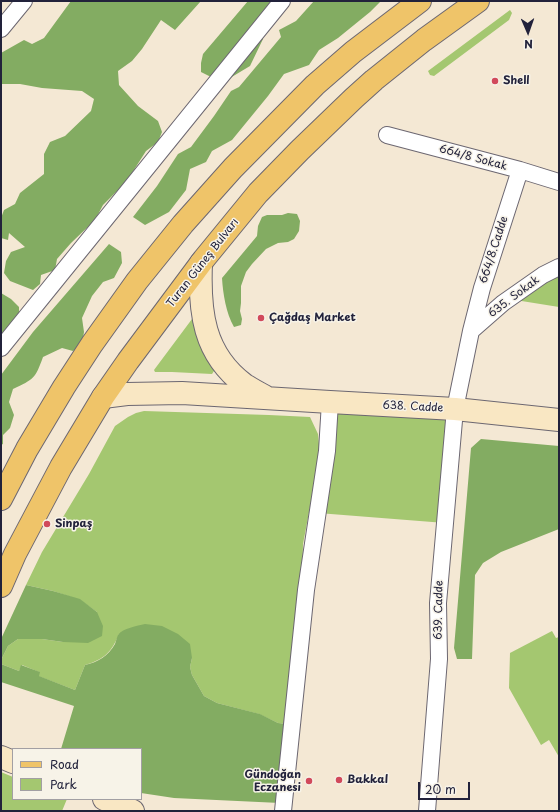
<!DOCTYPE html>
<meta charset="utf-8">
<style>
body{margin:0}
#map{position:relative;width:560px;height:812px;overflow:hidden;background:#f4e8d4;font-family:"Playpen Sans",sans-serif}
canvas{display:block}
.frame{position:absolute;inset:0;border:2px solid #22223b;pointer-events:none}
.legend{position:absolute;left:12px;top:748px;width:130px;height:52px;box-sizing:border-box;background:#f7f3e8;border:1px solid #a29fa3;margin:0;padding:5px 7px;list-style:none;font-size:12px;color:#22223b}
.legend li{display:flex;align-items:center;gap:8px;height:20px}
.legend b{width:20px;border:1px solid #a29fa3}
.north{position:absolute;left:508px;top:12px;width:40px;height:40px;-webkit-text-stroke:3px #f7f3e8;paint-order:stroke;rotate:178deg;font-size:11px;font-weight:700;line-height:16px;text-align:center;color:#22223b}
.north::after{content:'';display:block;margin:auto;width:14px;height:18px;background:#22223b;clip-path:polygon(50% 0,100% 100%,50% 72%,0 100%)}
.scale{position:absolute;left:418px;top:782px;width:52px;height:18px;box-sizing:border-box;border:2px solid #22223b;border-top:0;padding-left:5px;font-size:12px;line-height:14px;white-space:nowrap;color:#22223b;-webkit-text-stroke:3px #f7f3e8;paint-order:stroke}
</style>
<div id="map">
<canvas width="560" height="812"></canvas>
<div class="frame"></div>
<ul class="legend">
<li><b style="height:5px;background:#efc469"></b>Road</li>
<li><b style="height:11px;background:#a4c770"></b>Park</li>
</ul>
<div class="north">N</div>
<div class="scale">20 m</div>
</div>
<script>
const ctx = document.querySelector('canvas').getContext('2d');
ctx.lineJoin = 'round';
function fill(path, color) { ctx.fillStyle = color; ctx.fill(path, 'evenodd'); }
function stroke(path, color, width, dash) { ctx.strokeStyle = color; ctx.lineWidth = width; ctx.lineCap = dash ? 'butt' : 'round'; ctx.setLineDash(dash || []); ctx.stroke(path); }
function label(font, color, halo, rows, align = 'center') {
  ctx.font = font + ' "Playpen Sans",sans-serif'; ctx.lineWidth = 3; ctx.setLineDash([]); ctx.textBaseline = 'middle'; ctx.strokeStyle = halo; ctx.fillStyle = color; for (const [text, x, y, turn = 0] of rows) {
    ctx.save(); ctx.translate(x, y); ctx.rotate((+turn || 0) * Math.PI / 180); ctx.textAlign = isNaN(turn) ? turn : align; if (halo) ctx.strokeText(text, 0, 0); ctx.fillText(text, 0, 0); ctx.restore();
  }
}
fill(new Path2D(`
 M510,10L512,13L509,20L434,76L430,75L428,71Z
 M559,267V307L509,299Z
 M192,319L200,343L216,368L212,374L172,372H155L154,370Z
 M330,402L455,409L445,523L318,513Z
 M144,411L269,415L310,417L318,434L320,454L303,544L302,589L287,724L278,723L259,714L217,703L204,696L192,675L190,667L192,658L119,634C112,652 103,660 85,665L75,690L38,676L39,672L22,665L19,671L1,664V660L8,646L18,639H42L63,642L97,612L80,600L53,591L26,585L42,552L89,474L115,426L128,417L136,413Z
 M552,631L556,638L559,637V757L549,740L541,745L509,688L510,653Z
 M1,772L13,777V799H67L62,811H1Z`), '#a4c770');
fill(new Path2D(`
 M71,1H201L175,30L161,20L142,49L132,61L118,71L119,85L138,106L158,121L162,132L158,142L146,151L132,173L120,188L103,205L95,220L71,243L57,259L55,270L41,275L40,284L33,290L10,281L4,273L6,261L11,252L25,247L9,233L8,240L1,238V218L4,210L15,204L20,193L44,174V154L50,142L65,136L91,111L94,99L82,91L42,88L20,84H1V53L24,40L32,44L44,38Z
 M248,1H290L265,12L263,39L250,66L230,78L209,76L201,72V63L203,54Z
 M314,1H381L370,12L338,38L319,50L309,65L284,74L268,96L232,140L212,151L206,162L190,169L186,190L169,212L145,225L133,217L157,186L178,154L191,147L214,116L231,91L239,87L281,37L279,30L296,21Z
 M288,213L297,214L300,221L299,231L294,239L288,242L278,243L266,249L252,264L246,272L241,286V303L240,311L242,319L241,325L234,327C226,313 223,294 222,278L257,236L258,226L262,217L267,215H282Z
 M109,244L121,252L122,263L114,278L103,282L92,296L82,318L84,332L82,344L73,351L62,348L43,357C35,379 34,379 13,389L9,402L14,415L10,428L3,435V444L1,445V375L33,332Z
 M1,293L11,299L19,307V317L1,338Z
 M481,439L559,446V529L501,552L483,563L475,575L472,659H457L454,648L471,448Z
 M26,585L53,591L80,599L97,612L103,626L102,636L88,643L63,642L42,639H18L8,646L1,660V639Z
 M145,624L162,626L178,634L190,644L192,658L190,667L192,675L204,696L217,703L260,714L278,723L287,724L280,803L174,798L141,793V749H61L74,706L1,682V664L19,671L21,665L40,672L39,676L75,690L85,665C98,662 108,656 115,644C116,641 117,637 118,635C123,628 137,626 145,624Z`), '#83ac62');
const street = new Path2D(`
 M1,29L24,1
 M387,135L520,170L559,182
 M471,331L503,303L543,275L559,267
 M1,348L282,1
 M283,811L306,590L327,451L330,402
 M427,811L439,659L438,603L455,409L471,331L482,288L520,170`);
const secondary = new Path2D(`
 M201,263C199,311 203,354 245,385C251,389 259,393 266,397
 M103,397L127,394L182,393L330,402L455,409L559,420
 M1,757L13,762
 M104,799L133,811`);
const primary = new Path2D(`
 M1,499L27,449L64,387L92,344L137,281L183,224L233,168L315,85L353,52L420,1
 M1,586L15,554L61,467L103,397L128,361L204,259L258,193L300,150L354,98L374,80L424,40L478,1`);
stroke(street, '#6c6771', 18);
stroke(secondary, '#6c6771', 24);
stroke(primary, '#6c6771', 24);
stroke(street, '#fff', 16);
stroke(secondary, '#f9e7c3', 22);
stroke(primary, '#efc469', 22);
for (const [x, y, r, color] of [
 [495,81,4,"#d1495b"],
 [261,318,4,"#d1495b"],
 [47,524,4,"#d1495b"],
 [339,780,4,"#d1495b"],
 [309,781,4,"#d1495b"]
]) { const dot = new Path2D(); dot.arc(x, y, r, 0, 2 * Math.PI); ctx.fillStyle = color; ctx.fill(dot); stroke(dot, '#f7f3e8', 1.5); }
label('bold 11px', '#22223b', '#f7f3e8', [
 ["Shell",503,81],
 ["Çağdaş Market",269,318],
 ["Sinpaş",55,524],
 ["Gündoğan",301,775,"right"],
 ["Eczanesi",301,788,"right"],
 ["Bakkal",347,780]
], 'left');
label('11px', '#22223b', '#f7f3e8', [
 ["664/8 Sokak",473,158,15],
 ["664/8.Cadde",494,250,-72],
 ["Turan Güneş Bulvarı",203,263,-52],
 ["635. Sokak",514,297,-37],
 ["638. Cadde",413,407,3],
 ["639. Cadde",439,610,-89]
]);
</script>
